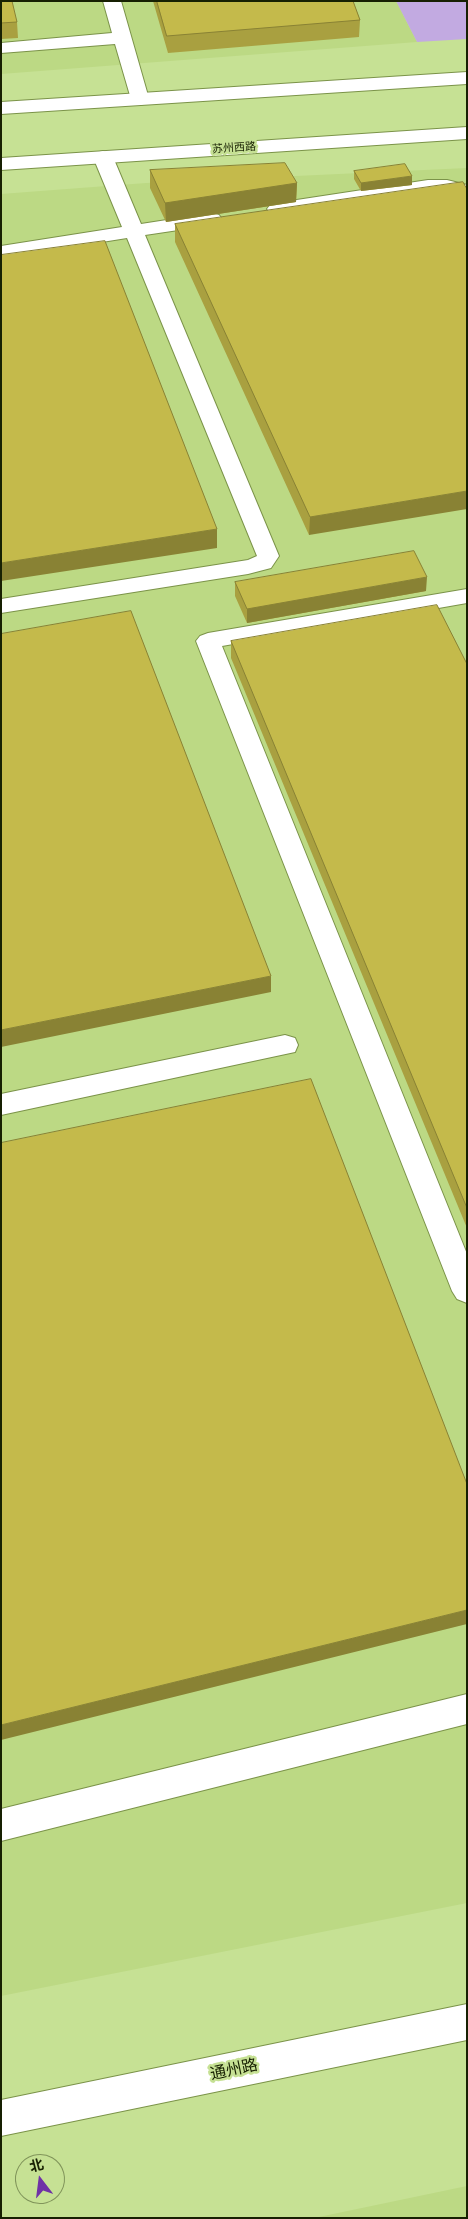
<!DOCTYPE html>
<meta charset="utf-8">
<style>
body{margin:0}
#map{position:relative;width:468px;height:2219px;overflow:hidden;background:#c6e194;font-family:"IBM Plex Sans","Noto Sans SC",sans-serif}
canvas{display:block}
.frame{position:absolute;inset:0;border:2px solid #172002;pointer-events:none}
.north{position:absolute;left:15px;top:2154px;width:50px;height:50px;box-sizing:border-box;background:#c6e194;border:1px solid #80945a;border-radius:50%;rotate:345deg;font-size:14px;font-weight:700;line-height:20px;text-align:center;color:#172002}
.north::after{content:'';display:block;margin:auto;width:18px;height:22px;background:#6f31a6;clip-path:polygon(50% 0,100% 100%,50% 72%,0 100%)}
</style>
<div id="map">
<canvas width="468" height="2219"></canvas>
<div class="frame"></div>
<div class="north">北</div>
</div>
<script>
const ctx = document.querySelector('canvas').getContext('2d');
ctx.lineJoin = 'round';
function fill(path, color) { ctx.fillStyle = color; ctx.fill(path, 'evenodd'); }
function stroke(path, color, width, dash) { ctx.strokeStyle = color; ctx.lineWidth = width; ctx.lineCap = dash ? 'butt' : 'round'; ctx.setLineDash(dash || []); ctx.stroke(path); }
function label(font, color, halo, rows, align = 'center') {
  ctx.font = font + ' "IBM Plex Sans","Noto Sans SC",sans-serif'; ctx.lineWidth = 5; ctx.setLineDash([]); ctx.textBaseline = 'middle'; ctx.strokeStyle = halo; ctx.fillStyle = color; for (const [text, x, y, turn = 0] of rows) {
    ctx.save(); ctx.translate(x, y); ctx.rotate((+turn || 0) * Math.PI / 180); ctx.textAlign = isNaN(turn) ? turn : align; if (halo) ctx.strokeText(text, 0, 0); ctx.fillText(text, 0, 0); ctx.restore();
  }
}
fill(new Path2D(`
 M1,1H396L417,42L1,74Z
 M467,168V1903L1,1996V194L146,183Z
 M467,2186V2218H314Z`), '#bcd984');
fill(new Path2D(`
 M396,1H467V39L417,42Z`), '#c2aae1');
const minor = new Path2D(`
 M103,1H121L149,99L147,103L140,105L133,103L131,99L115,44L1,53V43L112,33Z
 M103,151L110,153L113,157L141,224L212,213L219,215L222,219L219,223L212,225L145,235L279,556L271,568L248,574L1,613V599L248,560L257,556L127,238L1,258V246L122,227L93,157L96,153Z
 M428,180H447L467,185V197L447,192H428L277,215L270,213L267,209L270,205L277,203Z
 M467,589V603L222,646L467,1254V1303L457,1299L452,1291L196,641L200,636L208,633Z
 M285,1035L295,1038L298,1045L295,1052L1,1115V1094Z
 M467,1694V1724L1,1841V1809Z
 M467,2004V2040L1,2136V2100Z`);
const major = new Path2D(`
 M467,72V84L1,114V102Z
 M467,127V139L1,170V158Z`);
stroke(minor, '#7b9349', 2);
stroke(major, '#7b9349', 2);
fill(minor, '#fff');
fill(major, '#fff');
fill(new Path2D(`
 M1,1L17,22L18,38L1,39Z
 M153,1H353L360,20L359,37L168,53Z
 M150,170L297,183L296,202L166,222L150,188Z
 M354,171L412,185L361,191L354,179Z
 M467,189L309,535L175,242V224Z
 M235,582L426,591L247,623L235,596Z
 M231,641L467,664V1228L231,658Z`), '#a9a040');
fill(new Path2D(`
 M412,176V185L361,191V183Z
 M297,183L296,202L166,222L165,203Z
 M467,491V509L309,535L310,517Z
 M217,529V548L1,581V563Z
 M427,577L426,591L247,623V609Z
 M271,976V992L1,1047V1030Z
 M467,1610V1624L1,1740V1725Z`), '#898234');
const building = new Path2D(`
 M1,1H12L17,22L1,23Z
 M157,1H353L360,20L167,36Z
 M285,163L297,183L165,203L150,170Z
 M405,164L412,176L361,183L354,171Z
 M463,182L467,189V491L310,517L175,224Z
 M105,241L217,529L1,563V255Z
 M414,551L427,577L247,609L235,582Z
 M437,605L467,664V1208L231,641Z
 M131,611L271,976L1,1030V634Z
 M311,1079L467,1484V1610L1,1725V1143Z`);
fill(building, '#c4ba4b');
stroke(building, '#898234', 1);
label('11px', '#172002', '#c6e194', [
 ["苏州西路",234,148,-4]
]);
label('16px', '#172002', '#c6e194', [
 ["通州路",234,2070,-12]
]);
</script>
